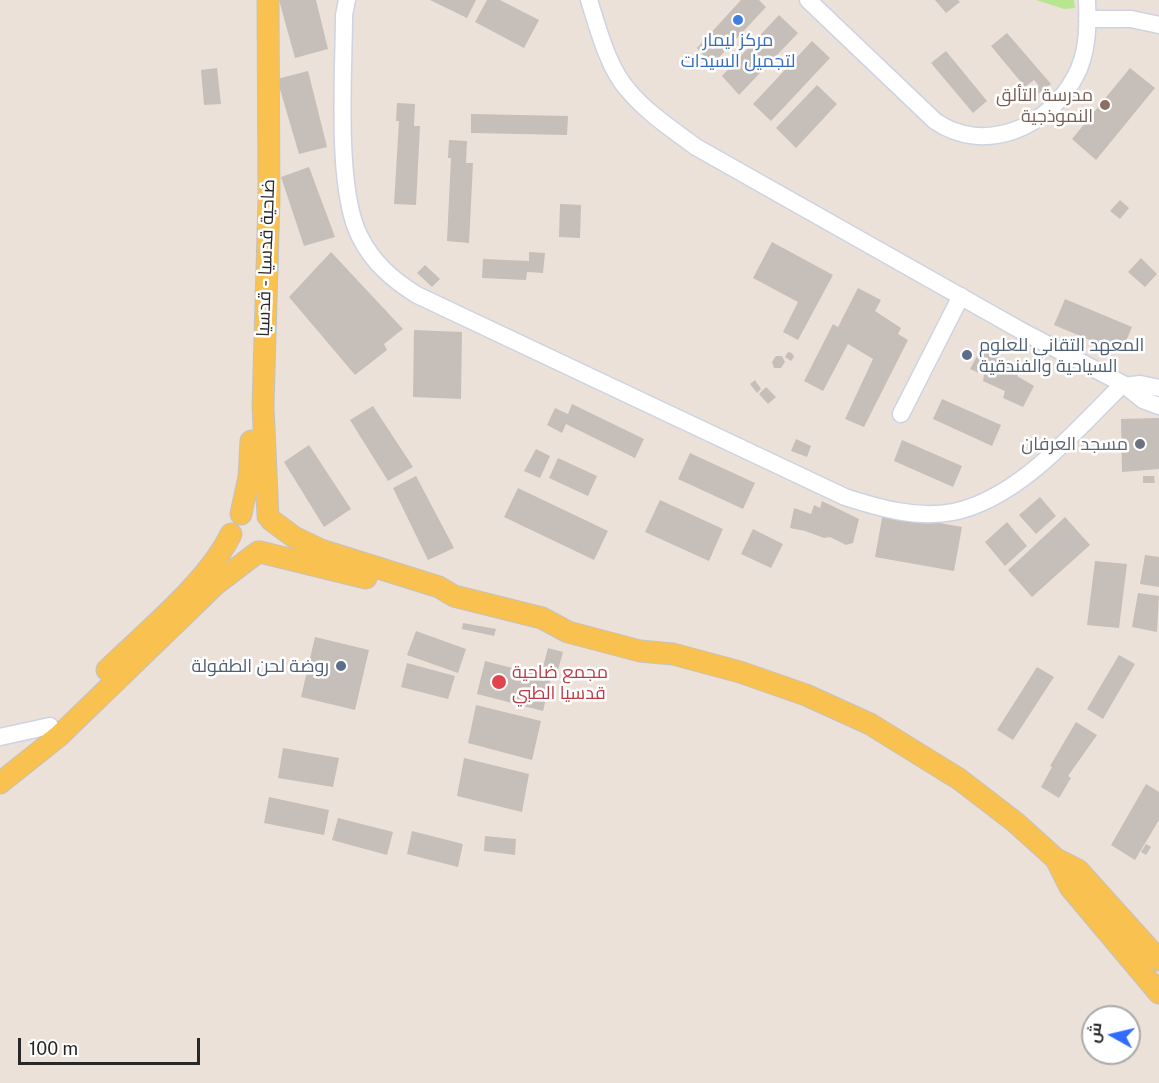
<!DOCTYPE html>
<meta charset="utf-8">
<style>
body{margin:0}
#map{position:relative;width:1159px;height:1083px;overflow:hidden;background:#ece1d8;font-family:"Public Sans",Cairo,sans-serif}
canvas{display:block}
.north{position:absolute;left:1081px;top:1005px;width:60px;height:60px;box-sizing:border-box;background:#fff;border:2px solid #a9a9a9;border-radius:50%;rotate:278deg;font-size:16px;font-weight:700;line-height:24px;text-align:center;color:#282828}
.north::after{content:'';display:block;margin:auto;width:21px;height:27px;background:#316cff;clip-path:polygon(50% 0,100% 100%,50% 72%,0 100%)}
.scale{position:absolute;left:18px;top:1038px;width:182px;height:27px;box-sizing:border-box;border:3px solid #282828;border-top:0;padding-left:8px;font-size:18px;line-height:21px;white-space:nowrap;color:#282828;-webkit-text-stroke:4px #fff;paint-order:stroke}
</style>
<div id="map">
<canvas width="1159" height="1083"></canvas>
<div class="north">ش</div>
<div class="scale">100 m</div>
</div>
<script>
const ctx = document.querySelector('canvas').getContext('2d');
ctx.lineJoin = 'round';
function fill(path, color) { ctx.fillStyle = color; ctx.fill(path, 'evenodd'); }
function stroke(path, color, width, dash) { ctx.strokeStyle = color; ctx.lineWidth = width; ctx.lineCap = dash ? 'butt' : 'round'; ctx.setLineDash(dash || []); ctx.stroke(path); }
function label(font, color, halo, rows, align = 'center') {
  ctx.font = font + ' "Public Sans",Cairo,sans-serif'; ctx.lineWidth = 5; ctx.setLineDash([]); ctx.textBaseline = 'middle'; ctx.strokeStyle = halo; ctx.fillStyle = color; for (const [text, x, y, turn = 0] of rows) {
    ctx.save(); ctx.translate(x, y); ctx.rotate((+turn || 0) * Math.PI / 180); ctx.textAlign = isNaN(turn) ? turn : align; if (halo) ctx.strokeText(text, 0, 0); ctx.fillText(text, 0, 0); ctx.restore();
  }
}
fill(new Path2D(`
 M1036,0H1074L1075,8L1064,9Z`), '#b6e690');
fill(new Path2D(`
 M279,0H316L328,49L295,58Z
 M430,0H476L467,18Z
 M487,0H500L539,20L524,48L475,22Z
 M741,0H759L766,7L712,65L697,48Z
 M935,0H958L960,2L946,13Z
 M779,15L798,33L739,95L722,76Z
 M1007,33L1051,84L1033,98L1030,94L1039,86L1034,80L1025,87L991,46Z
 M812,41L830,58L771,121L753,104Z
 M946,51L987,101L973,113L931,63Z
 M217,68L221,104L204,105L201,70Z
 M1130,68L1155,88L1096,160L1072,139Z
 M308,71L327,147L299,154L277,79Z
 M817,85L837,104L796,148L776,128Z
 M397,103L415,104L414,126H420L416,205L394,204L399,121H396Z
 M471,114L568,116L567,135L471,133Z
 M449,140L467,141L466,163H473L469,243L447,241L451,158H448Z
 M309,167L335,237L304,246L281,177Z
 M1120,200L1129,208L1120,219L1110,211Z
 M560,204L581,205L580,238L559,237Z
 M772,242L833,275L798,340L783,332L798,302L753,278Z
 M331,252L403,329L384,344L387,350L355,375L289,297Z
 M529,252L545,253L543,273L527,272L526,280L482,278L483,259L529,261Z
 M1141,258L1157,274L1145,287L1128,272Z
 M425,265L440,279L432,287L417,273Z
 M858,288L881,300L875,311L901,328L898,334L908,340L864,427L845,419L873,359L848,344L823,391L804,381L833,324L838,327Z
 M1065,299L1132,327L1121,353L1054,325Z
 M414,330L462,332L461,399L413,397Z
 M981,349L1001,358L998,362L1019,372L1017,376L1034,386L1023,407L1003,398L1005,391L983,381L984,375L970,369Z
 M788,352L792,353L794,357L791,361L785,357Z
 M776,356H782L785,362L781,368H774L772,362Z
 M755,380L761,389L757,393L750,384Z
 M766,387L776,397L768,404L759,394Z
 M942,399L1001,425L992,446L933,419Z
 M572,404L644,439L635,458L566,424L562,433L547,425L555,408L568,414Z
 M373,406L413,467L388,481L350,420Z
 M1159,418V469L1122,472L1121,419Z
 M796,439L811,446L807,457L791,451Z
 M902,440L962,466L953,487L894,461Z
 M309,445L351,509L324,527L284,462Z
 M536,449L550,456L540,478L524,471Z
 M690,453L755,483L743,509L678,479Z
 M558,458L597,476L588,496L549,478Z
 M416,476L454,548L428,560L393,488Z
 M1143,476H1154L1155,483H1143Z
 M518,488L608,531L594,560L504,517Z
 M1040,497L1056,516L1036,534L1019,515Z
 M660,500L723,529L709,561L645,532Z
 M822,501L859,519L853,543L846,545L830,537L824,538L805,531L790,528L794,508L811,514L814,505L820,508Z
 M883,513L962,527L954,571L875,557Z
 M1065,517L1090,545L1032,597L1008,570Z
 M1007,522L1027,546L1005,566L985,542Z
 M753,529L783,544L771,568L741,554Z
 M1145,555L1159,557V587L1140,584Z
 M1095,561L1127,564L1119,628L1087,625Z
 M1138,593L1159,596L1157,632L1132,627Z
 M463,623L496,629L494,636L462,629Z
 M416,631L466,649L458,673L407,655Z
 M315,637L369,650L355,710L301,697Z
 M548,648L563,652L558,670L543,667Z
 M1119,655L1135,664L1103,719L1087,709Z
 M485,661L551,678L543,711L477,694Z
 M407,663L455,676L448,699L401,687Z
 M1037,667L1054,677L1013,740L997,730Z
 M476,705L541,721L532,760L468,743Z
 M1076,722L1097,735L1068,776L1071,778L1059,798L1041,787L1052,767L1050,766Z
 M283,748L339,758L333,787L278,778Z
 M464,758L529,774L522,812L457,796Z
 M1146,784L1159,792V820L1135,860L1111,845Z
 M269,797L329,810L324,835L264,823Z
 M338,818L393,832L387,855L332,840Z
 M412,831L463,844L458,867L407,854Z
 M485,836L516,839L515,855L484,851Z
 M1146,844L1151,847L1146,855L1141,852Z`), '#c6beb8');
const minor = new Path2D(`
 M347,0L344,15C344,72 335,189 360,237C373,263 393,280 417,295L845,497C879,508 917,519 953,512C1019,499 1077,429 1123,384
 M589,0C598,28 608,68 628,90C647,113 672,129 696,147L1020,330L1123,384L1143,400L1159,406
 M808,0L935,121C984,155 1048,128 1075,77C1088,54 1088,26 1087,0
 M1087,19H1131L1159,25
 M1125,386L1140,384L1159,388
 M901,414L961,296
 M0,737L50,726`);
const major = new Path2D(`
 M241,514L249,477L251,441
 M268,516L263,406L269,199L268,0
 M271,520L294,537L321,550L439,587L454,596L542,618L568,632L640,651L673,654L740,672L806,695L870,724L959,779L1015,822L1056,859L1078,870L1159,960
 M260,552L366,578
 M107,670C146,632 208,582 231,534
 M0,783L59,736L216,584L258,552
 M1056,859L1070,887L1159,993`);
stroke(minor, '#cdd3e2', 19);
stroke(major, '#c3c3c3', 23);
stroke(minor, '#fff', 16);
stroke(major, '#f9c14f', 21);
for (const [x, y, r, color] of [
 [738,20,6,"#3f7fe0"],
 [1105,105,6,"#8d6e63"],
 [967,355,6,"#5c6f8a"],
 [1140,444,6,"#6b7280"],
 [341,666,6,"#5c6f8a"],
 [499,682,8,"#e0444e"]
]) { const dot = new Path2D(); dot.arc(x, y, r, 0, 2 * Math.PI); ctx.fillStyle = color; ctx.fill(dot); stroke(dot, '#fff', 2); }
label('18px', '#366cbe', '#fff', [
 ["مركز ليمار",738,40],
 ["لتجميل السيدات",738,61]
]);
label('18px', '#785e54', '#fff', [
 ["مدرسة التألق",1093,95],
 ["النموذجية",1093,116]
], 'right');
label('18px', '#282828', '#fff', [
 ["ضاحية قدسيا - قدسيا",266,258,-88]
]);
label('18px', '#4e5e75', '#fff', [
 ["المعهد التقاني للعلوم",979,345],
 ["السياحية والفندقية",979,366],
 ["روضة لحن الطفولة",329,666,"right"]
], 'left');
label('18px', '#5b616d', '#fff', [
 ["مسجد العرفان",1128,444]
], 'right');
label('18px', '#be3a42', '#fff', [
 ["مجمع ضاحية",512,672],
 ["قدسيا الطبي",512,693]
], 'left');
</script>
